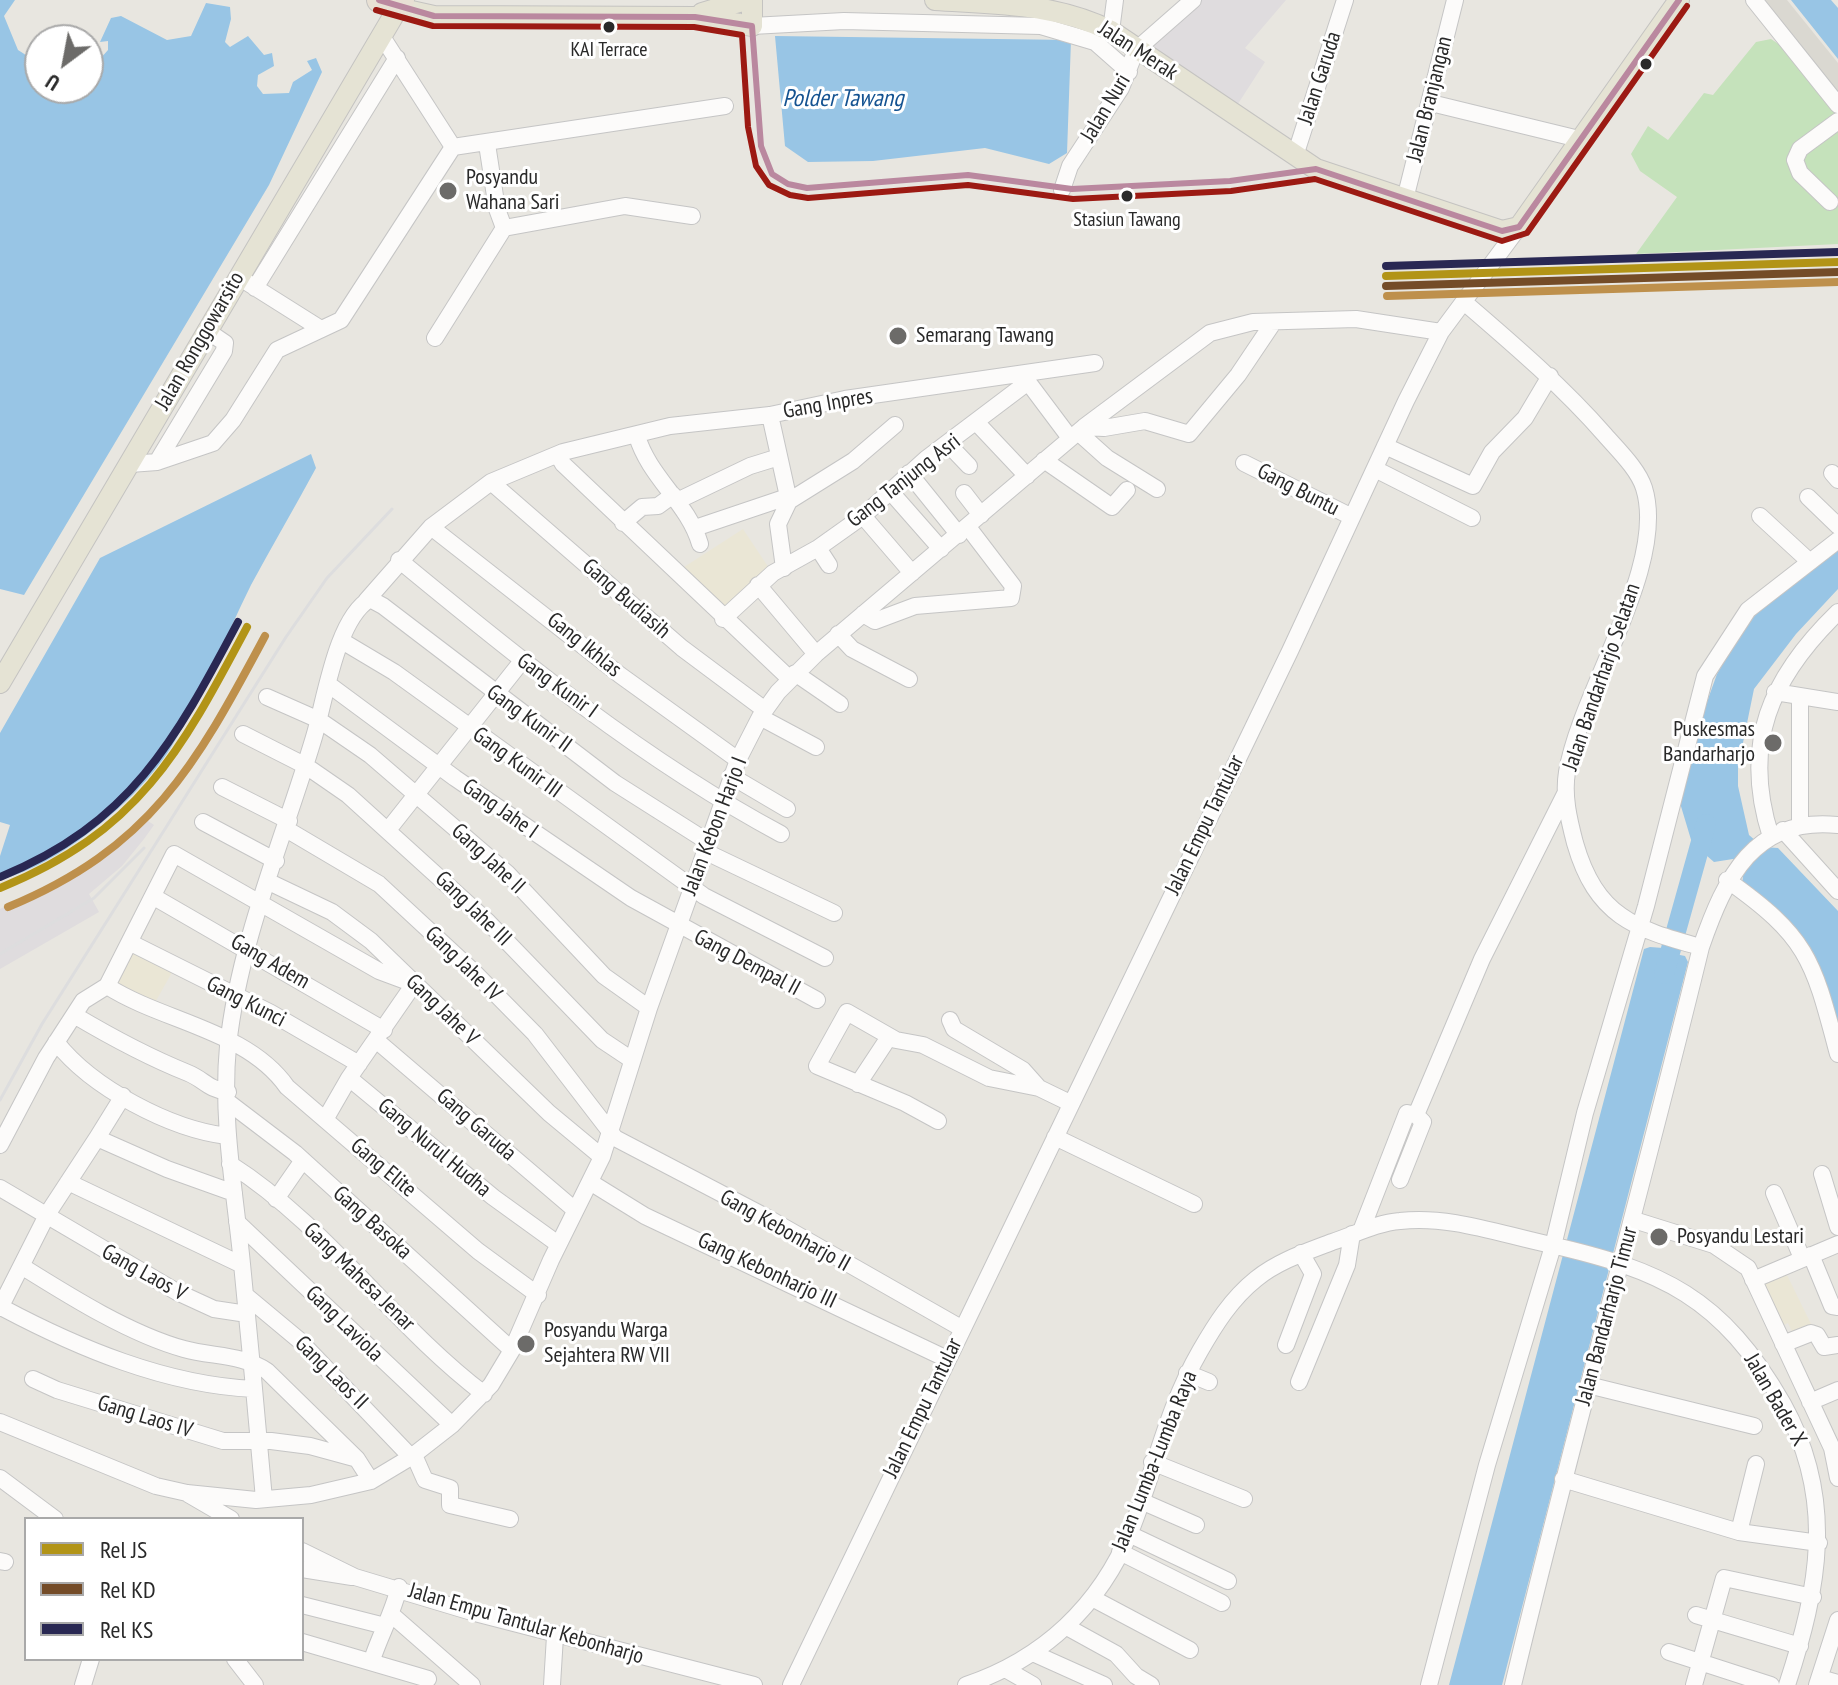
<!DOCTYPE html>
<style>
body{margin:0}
#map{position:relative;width:1838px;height:1685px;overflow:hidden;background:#e8e6e0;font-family:"PT Sans Narrow",sans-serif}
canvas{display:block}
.legend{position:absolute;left:24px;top:1517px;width:280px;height:144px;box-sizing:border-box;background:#fff;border:2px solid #a9a9a9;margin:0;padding:10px 14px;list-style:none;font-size:24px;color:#292929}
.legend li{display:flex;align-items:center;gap:16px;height:40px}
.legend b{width:40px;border:2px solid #a9a9a9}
.north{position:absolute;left:24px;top:24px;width:80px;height:80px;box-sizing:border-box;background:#fff;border:2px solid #a9a9a9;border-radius:50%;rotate:212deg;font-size:22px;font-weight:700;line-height:32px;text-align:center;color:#292929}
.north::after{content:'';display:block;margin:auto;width:28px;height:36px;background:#6c6b69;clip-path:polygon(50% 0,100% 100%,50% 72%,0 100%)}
</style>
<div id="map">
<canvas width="1838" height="1685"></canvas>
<ul class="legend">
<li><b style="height:10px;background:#b29417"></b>Rel JS</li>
<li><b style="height:10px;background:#744c28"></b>Rel KD</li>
<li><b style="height:10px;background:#292853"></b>Rel KS</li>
</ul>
<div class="north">U</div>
</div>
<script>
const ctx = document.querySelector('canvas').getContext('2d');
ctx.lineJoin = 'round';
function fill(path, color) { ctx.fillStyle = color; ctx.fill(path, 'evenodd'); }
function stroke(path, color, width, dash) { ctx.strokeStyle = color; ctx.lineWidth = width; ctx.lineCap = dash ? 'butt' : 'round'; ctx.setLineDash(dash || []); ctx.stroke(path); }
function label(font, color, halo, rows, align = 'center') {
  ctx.font = font + ' "PT Sans Narrow",sans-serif'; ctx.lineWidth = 6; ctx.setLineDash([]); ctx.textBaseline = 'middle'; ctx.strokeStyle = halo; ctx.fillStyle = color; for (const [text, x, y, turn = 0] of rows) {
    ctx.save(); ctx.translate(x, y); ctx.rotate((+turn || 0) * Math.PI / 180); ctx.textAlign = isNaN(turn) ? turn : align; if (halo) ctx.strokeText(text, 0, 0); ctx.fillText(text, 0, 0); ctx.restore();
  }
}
fill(new Path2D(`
 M1202,0H1286L1245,48L1265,62L1234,110L1149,53L1160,33Z
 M145,819L154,825L144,839L122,866L89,894L99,912L0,969V909L97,860Z`), '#dfdcde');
fill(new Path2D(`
 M743,529L771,571L725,616L681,569Z
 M134,946L175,967L152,1008L113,987Z
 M1785,1271L1813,1328L1794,1336L1788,1323L1779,1327L1758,1285Z`), '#eae6d5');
fill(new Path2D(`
 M1771,39L1786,49L1838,111V244L1636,254L1677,197L1640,171L1631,154L1648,126L1668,140L1704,93L1713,95L1756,42Z`), '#c5e2bb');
fill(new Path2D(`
 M1764,0H1787L1838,63V95Z`), '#dad8d1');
fill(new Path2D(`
 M0,0H15L4,16L18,50L40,64V88H88L91,69L108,50V41L100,42L111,18L121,16L167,40L191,36L206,3L230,7L231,19L225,42L230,47L248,36L264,55L272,53L274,66L258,75L257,86L263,94L289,93L293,82L312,70L307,61L316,58L322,72L269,185L24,595L0,589Z
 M1791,0H1831L1838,8V59Z
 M775,36L1071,40L1067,153L1049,164L985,148L873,161L808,162L785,146Z
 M311,454L316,468C295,507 272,546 251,585C224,639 202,698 170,749C136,802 60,864 0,880V856L10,825L0,822V733L100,558Z
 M1838,549V589L1796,634L1754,689L1738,767V786L1749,835L1763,847L1778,848L1838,911V1031L1814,954L1795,928L1742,885L1744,868L1733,859L1714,862L1692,843L1680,803L1694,738L1717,674L1745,625L1788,584Z
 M1650,947L1676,949L1675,954L1685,956L1688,962L1502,1685H1449L1644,949Z`), '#98c5e5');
stroke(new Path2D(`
 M1664,974L1706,824`), '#98c5e5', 20);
const minor = new Path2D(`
 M1754,0L1838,105
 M752,26L844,21L1041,26L1095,42L1129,72
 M1111,31L1115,0
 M381,35L453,147
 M1431,103L1583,140
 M487,144L497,209L504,228
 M1295,156L1345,0
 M1062,190L1070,166L1121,88L1136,50L1193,0
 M1405,199L1455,0
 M1830,202L1800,173L1795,160L1800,149L1838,121
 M248,283L321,329
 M255,288L397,58
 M1464,302C1514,345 1562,386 1605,435C1618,450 1638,469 1644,488C1668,565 1580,692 1567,772C1563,796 1569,820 1575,843C1596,916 1634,929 1701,947C1725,878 1754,816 1838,825
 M435,338L504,228L625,206L692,216
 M770,415L789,501L853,461L895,425
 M977,423L1027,476
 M1084,427L1104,428L1145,421L1189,434L1238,375L1273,323
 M1078,432L1107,458L1157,489
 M637,436C649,477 688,503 700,544
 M948,444L969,466
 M1385,446L1473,486L1492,452L1525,418L1550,376
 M563,452L559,457L563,464L790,679
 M1044,460L1112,507L1127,490
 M157,462L224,351L225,343L206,330
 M1244,463L1352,517
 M130,464L157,462L213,443L233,420L277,350L341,320L453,147L725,106
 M1375,469L1472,518
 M909,473L959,535
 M1832,473L1838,480
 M491,482L682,648L765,710
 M890,491L941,549
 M964,493L981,515
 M1808,497L1838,526
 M677,501L750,466L779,457
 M863,516L912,573
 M1760,516L1810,562
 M623,523L642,507L658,506L673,495
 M431,527L620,675L738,760
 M695,528L787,497
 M818,548L829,565
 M399,560C519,659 643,760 781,834
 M784,568L778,524L789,501
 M758,585L816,654
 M366,601L431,527L491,482L563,452L670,426L770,415L845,399L1095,363
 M863,614L875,621L915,606L1011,598L1013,586L968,527
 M723,619L773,573L818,548L863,516L926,459L1028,382L1070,438
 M838,634L852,649L909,679
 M342,641L394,672L704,896L825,958
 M795,673L840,704
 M328,684L455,778L631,898L817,1000
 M1775,692L1838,702
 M267,697L319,720L370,755L507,873L604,976L649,1008
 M760,717L816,747
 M243,734L306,766L348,795L488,922L602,1040L632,1060
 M731,776L787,809
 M222,787L289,821
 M203,822L276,861
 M1800,824V699
 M286,829L379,884L475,973L535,1034L615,1138L768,1218L961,1328
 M388,830L522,661
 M1783,830L1838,891
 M1771,837C1741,744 1770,678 1838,612
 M704,851L834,913
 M1727,880C1809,938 1813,960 1838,1054
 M269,882L332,912L371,941L549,1113L602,1157
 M154,897L384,1030
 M131,943L271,1013L359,1064
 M107,986C163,1022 247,1030 287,1087L478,1251L538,1295
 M74,1015C111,1037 148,1057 188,1073C205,1080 207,1089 228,1092
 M950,1020L954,1029L1023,1070L1039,1088L1070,1103
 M377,1041L575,1210
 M56,1042C92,1088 170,1129 227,1136
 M858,1084L889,1037
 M228,1102L295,1153L512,1350
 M1416,1115L1482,959L1565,794
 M326,1118L349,1078L493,1197L558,1244
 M938,1121L905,1103L817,1066L847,1012L896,1040L923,1045L989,1078L1039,1088
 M1055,1137L1194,1204
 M97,1138L123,1096
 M0,1145L46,1058L83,1001L107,986L174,854L379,971L414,984L349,1078
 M230,1164C326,1225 394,1326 484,1394
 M1822,1174L1838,1227
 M1400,1180L1423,1122L1416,1115
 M68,1182L242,1265
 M590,1182L645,1216L947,1359
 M0,1188L177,1292L214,1309L247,1314
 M1774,1193L1802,1258
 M276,1199L303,1160
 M1634,1220L1714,1245L1748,1268L1832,1448L1838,1478
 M237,1222L452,1425
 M1361,1231L1407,1113L1416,1115
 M1811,1255L1832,1306L1838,1307
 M23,1267C71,1297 130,1334 184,1349C213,1357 242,1354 267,1371L357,1459L371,1481
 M1753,1280L1838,1244
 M245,1295L299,1340L411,1457
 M1,1307C78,1348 166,1385 254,1389
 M0,1308L48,1213L97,1138L167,1169L234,1193
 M1783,1344L1811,1333L1817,1335L1824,1347L1838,1345
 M1286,1345L1313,1274L1301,1253
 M1187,1373L1209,1382
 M33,1379L57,1390L223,1441H271L310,1446L354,1458
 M1299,1382L1347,1265L1352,1234
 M1588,1385L1754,1426
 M1810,1402L1838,1390
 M0,1422L156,1486L187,1493L256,1500L311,1495L371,1481L411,1457L452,1425L491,1385L512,1350L551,1260L602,1157L649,1008L738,760L760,717L778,692L816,654L1084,427L1210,333L1253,322L1356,319L1441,332
 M414,1455L425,1480L450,1488V1505L510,1519
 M1152,1462L1244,1499
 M0,1478L55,1519
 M1563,1479L1739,1532L1819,1543
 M188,1494L231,1519
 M264,1499C257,1421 250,1342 242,1264C235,1192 221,1119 228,1046C239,941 284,838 314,737C325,701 336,619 370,599L383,606L615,783L708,842
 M1141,1501L1196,1525
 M1739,1532L1756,1464
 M1129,1534L1228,1581
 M302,1551L355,1577L475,1613L754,1685
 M1120,1552L1222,1603
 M0,1561L5,1562
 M302,1569L352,1577
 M1092,1598L1190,1650
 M302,1605L385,1626
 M392,1615L472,1685
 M1696,1615L1800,1646
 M1067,1627L1116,1654L1136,1676L1151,1685
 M302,1642L428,1679
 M1669,1652L1771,1685
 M1035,1654L1104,1685
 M235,1659L255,1685
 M372,1660C380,1635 393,1613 399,1587
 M1007,1670L1033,1685
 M1820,1678L1838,1683
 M83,1685L91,1659
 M552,1685L555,1636
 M791,1685L1290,651L1406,401L1441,332L1519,227
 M966,1685C1043,1659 1100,1606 1131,1530C1155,1470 1167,1408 1200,1351C1215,1325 1231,1299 1256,1279C1278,1261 1306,1252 1332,1242C1354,1235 1376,1223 1400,1221C1448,1215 1500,1234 1547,1244C1662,1270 1722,1297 1783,1404C1836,1499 1819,1588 1787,1685
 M1429,1685L1487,1465L1553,1246L1585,1113L1646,906L1705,676L1748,610L1838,540
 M1513,1685C1572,1438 1641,1194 1701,947
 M1694,1685L1724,1578L1813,1597
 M1817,1685L1838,1620`);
const major = new Path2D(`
 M935,0C997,4 1055,3 1111,31L1316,169L1502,231L1519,227L1679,0
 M702,13L746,0
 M0,683L398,8L434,16L695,17L752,26V0`);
const highway = new Path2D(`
 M379,0L398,8L402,0`);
stroke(minor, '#c5c5c5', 18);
stroke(major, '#c4c3c1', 22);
stroke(highway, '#c4c3c1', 26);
stroke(minor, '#fcfbfa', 16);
stroke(major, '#e5e3d4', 20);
stroke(highway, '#e8e0d4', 24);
stroke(new Path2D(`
 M0,954L94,898L144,848
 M0,1100L42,1024L286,637L327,578L392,509`), '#ddddde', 3);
stroke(new Path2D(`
 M379,0L434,16L695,17L752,26L761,146L772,174L788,184L807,188L968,175L1072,189L1230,181L1316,169L1502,231L1519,227L1679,0`), '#ba889f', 6);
stroke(new Path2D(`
 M376,10L433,26L694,27L742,35L748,127L756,166L769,185L790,195L808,198L968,185L1073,199L1231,191L1315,179L1502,241L1527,233L1687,6`), '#9c1a13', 6);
stroke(new Path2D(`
 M1386,276L1838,262
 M0,888C138,832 180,753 247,627`), '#b29417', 8);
stroke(new Path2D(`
 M1386,286L1838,272`), '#744c28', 8);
stroke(new Path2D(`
 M1386,266L1838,252
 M0,877C130,824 175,741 238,622`), '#292853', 8);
stroke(new Path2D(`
 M1387,296L1838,282
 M8,907C150,848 195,767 265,636`), '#be904c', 8);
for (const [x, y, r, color] of [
 [609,27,7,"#292929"],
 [1646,64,7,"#292929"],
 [448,191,10,"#6c6b69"],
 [1127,196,7,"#292929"],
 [898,336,10,"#6c6b69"],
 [1773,743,10,"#6c6b69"],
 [1659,1237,10,"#6c6b69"],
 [526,1344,10,"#6c6b69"]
]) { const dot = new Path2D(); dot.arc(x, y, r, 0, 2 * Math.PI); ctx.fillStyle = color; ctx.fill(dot); stroke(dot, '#fff', 3); }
label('20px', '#292929', '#fff', [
 ["KAI Terrace",609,50],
 ["Stasiun Tawang",1127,220]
]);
label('22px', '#292929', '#fff', [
 ["Jalan Merak",1138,51,33],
 ["Jalan Garuda",1320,78,-72],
 ["Jalan Branjangan",1430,99,-76],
 ["Jalan Nuri",1106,108,-59],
 ["Jalan Ronggowarsito",200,341,-60],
 ["Gang Inpres",828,404,-10],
 ["Gang Tanjung Asri",904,481,-38],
 ["Gang Buntu",1298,490,27],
 ["Gang Budiasih",626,599,41],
 ["Gang Ikhlas",584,645,39],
 ["Jalan Bandarharjo Selatan",1602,677,-71],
 ["Gang Kunir I",557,686,36],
 ["Gang Kunir II",529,719,36],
 ["Gang Kunir III",517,763,36],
 ["Gang Jahe I",500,809,35],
 ["Jalan Empu Tantular",1205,825,-64],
 ["Jalan Kebon Harjo I",715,826,-69],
 ["Gang Jahe II",488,859,43],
 ["Gang Jahe III",473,909,44],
 ["Gang Adem",270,962,30],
 ["Gang Dempal II",747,963,28],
 ["Gang Jahe IV",463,964,44],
 ["Gang Kunci",246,1002,27],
 ["Gang Jahe V",442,1010,44],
 ["Gang Garuda",476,1125,41],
 ["Gang Nurul Hudha",434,1148,40],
 ["Gang Elite",383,1168,40],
 ["Gang Basoka",372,1223,42],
 ["Gang Kebonharjo II",785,1231,29],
 ["Gang Kebonharjo III",767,1271,25],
 ["Gang Laos V",144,1273,29],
 ["Gang Mahesa Jenar",359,1277,44],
 ["Jalan Bandarharjo Timur",1607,1316,-75],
 ["Gang Laviola",344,1324,44],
 ["Gang Laos II",331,1373,45],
 ["Jalan Bader X",1775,1400,60],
 ["Jalan Empu Tantular",923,1408,-64],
 ["Gang Laos IV",145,1417,17],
 ["Jalan Lumba-Lumba Raya",1155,1461,-68],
 ["Jalan Empu Tantular Kebonharjo",526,1624,16]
]);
label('22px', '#292929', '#fff', [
 ["Posyandu",466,178],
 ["Wahana Sari",466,203],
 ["Semarang Tawang",916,336],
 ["Puskesmas",1755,730,"right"],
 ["Bandarharjo",1755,755,"right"],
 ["Posyandu Lestari",1677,1237],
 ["Posyandu Warga",544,1331],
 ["Sejahtera RW VII",544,1356]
], 'left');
label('italic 24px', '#155391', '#fff', [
 ["Polder Tawang",843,99]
]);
</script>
